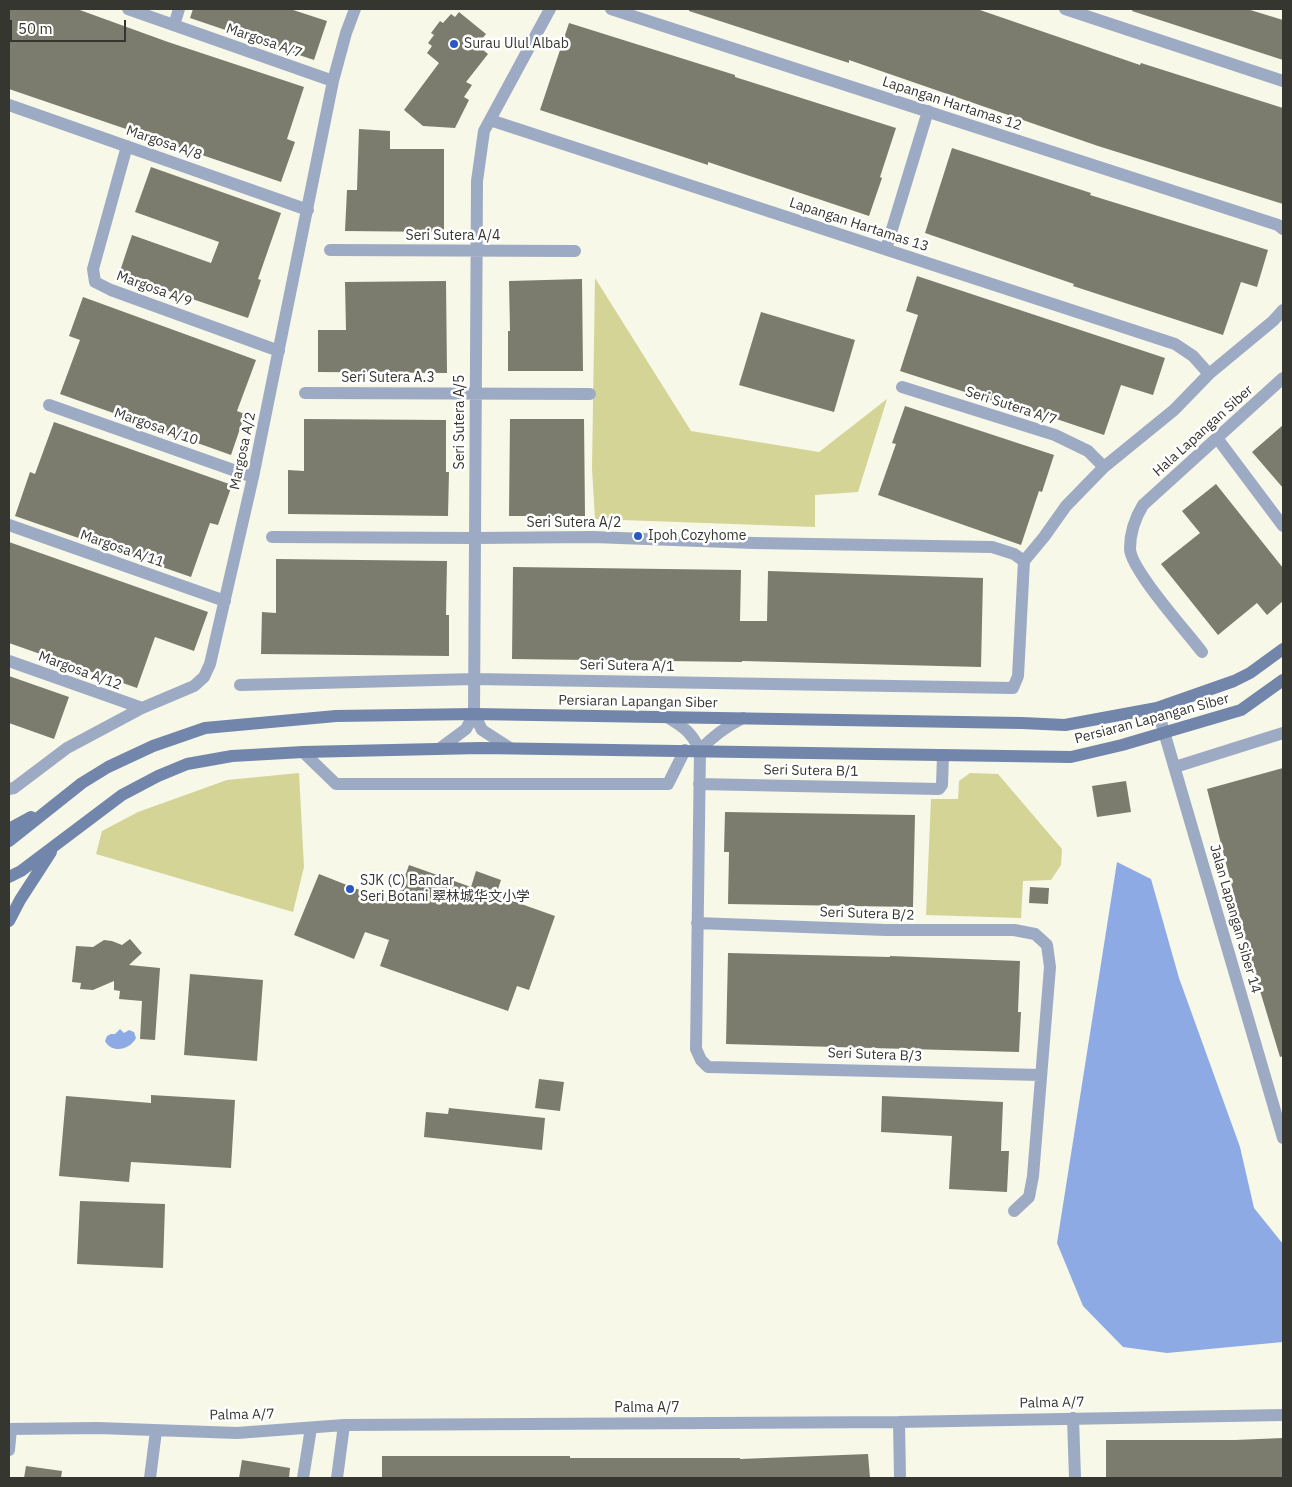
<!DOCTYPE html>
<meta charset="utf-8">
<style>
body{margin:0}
#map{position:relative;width:1292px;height:1487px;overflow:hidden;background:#f7f8e8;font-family:"IBM Plex Sans",sans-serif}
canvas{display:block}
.frame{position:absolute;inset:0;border:10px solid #363630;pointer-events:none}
.scale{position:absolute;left:10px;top:20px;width:116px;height:22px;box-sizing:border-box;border:2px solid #363630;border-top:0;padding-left:6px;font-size:15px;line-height:18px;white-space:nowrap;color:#363630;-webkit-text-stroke:4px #fff;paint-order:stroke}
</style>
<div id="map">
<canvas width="1292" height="1487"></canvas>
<div class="frame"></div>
<div class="scale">50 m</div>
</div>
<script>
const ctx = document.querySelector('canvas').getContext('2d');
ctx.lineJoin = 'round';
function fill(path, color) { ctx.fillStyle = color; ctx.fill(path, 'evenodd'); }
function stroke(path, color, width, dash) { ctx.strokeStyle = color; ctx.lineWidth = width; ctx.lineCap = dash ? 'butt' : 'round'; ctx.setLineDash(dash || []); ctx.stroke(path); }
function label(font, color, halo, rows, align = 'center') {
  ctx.font = font + ' "IBM Plex Sans","Noto Sans SC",sans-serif'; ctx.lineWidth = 5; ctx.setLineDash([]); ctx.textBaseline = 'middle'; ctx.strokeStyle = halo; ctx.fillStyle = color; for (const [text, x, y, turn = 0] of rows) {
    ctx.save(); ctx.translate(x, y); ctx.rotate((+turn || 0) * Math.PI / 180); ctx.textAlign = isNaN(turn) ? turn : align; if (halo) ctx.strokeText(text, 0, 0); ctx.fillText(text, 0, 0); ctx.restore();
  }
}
fill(new Path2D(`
 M595,278L691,431L819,452L887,399L858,492L815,495V527L595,519L592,468Z
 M299,773L304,867L293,912L96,854L102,831L138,812L227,780Z
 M970,773L998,774L1062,849L1061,865L1051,880L1023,881L1021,918L926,915L931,799H958L959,781Z`), '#d4d496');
fill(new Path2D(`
 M1117,862L1151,879L1179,978L1240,1147L1254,1208L1283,1244V1342L1167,1353L1123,1347L1083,1306L1057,1243Z
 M120,1029L124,1033L129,1030L134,1032L136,1038C130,1050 112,1054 105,1041L107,1036L111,1034H115Z`), '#8eaae4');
fill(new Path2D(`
 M9,9H77L168,42L304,87L287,139L295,142L281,182L9,89Z
 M193,9H290L327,21L314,60L190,18Z
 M689,9H977L1140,65L1141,63L1283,108V204L1098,146L849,60V63L689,11Z
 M1133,9H1247L1283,20V60L1132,11Z
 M459,12L486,34L477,45L488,54L466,82L472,85L464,97L469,100L455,128L423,126L404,110L439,63L427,53L432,46L428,43L434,35L431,33L440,21L443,23L451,14L455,17Z
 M569,23L735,75V77L896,128L880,177L882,178L869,216L708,162V165L540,110Z
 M359,129L390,131V149H444V232L345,231L347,190H357Z
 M952,148L1091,193L1090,195L1268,250L1257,287L1241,282L1223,335L1073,286L1074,284L925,233Z
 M151,167L281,213L258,279L261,280L248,318L119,274L132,235L211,263L219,242L135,212Z
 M917,276L1165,358L1153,395L1121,385L1104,435L1003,401L1002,404L900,371L918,315L906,311Z
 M582,279L583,371H508V331H510L509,281Z
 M446,281L447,373L318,372V330H346L345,282Z
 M83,297L256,360L237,411L245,414L231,455L60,394L80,340L69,336Z
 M761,312L855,340L834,412L739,385Z
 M905,406L1054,455L1042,492L1039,491L1021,545L878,495L896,444L892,443Z
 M304,419L446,420V472H449L448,516L288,514V470L304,471Z
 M510,419H584L585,516H509Z
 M54,422L232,485L218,525L210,523L191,577L15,516L30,472L35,474Z
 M1283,425V488L1252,452Z
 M1216,484L1283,568V601L1267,615L1257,603L1218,635L1161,564L1200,533L1182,511Z
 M9,542L208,612L194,651L155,637L137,688L9,643Z
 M276,559L447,561L446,615H449V656L261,654L262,612L276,613Z
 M513,567L741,570L740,621H767L768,571L983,578L981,667L742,661V662L512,659Z
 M9,676L69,697L54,739L9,723Z
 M1283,768V1056L1280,1057L1251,961L1207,789Z
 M1126,781L1131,812L1097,817L1092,786Z
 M725,812L915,815L913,907L728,904L729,852H724Z
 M409,865L471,887L476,871L501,880L496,895L555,916L529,990L517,986L508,1011L380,966L389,940L365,932L354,959L294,935L319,874L395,904Z
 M1030,887L1049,888L1048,904L1029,903Z
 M130,939L142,953L129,965L160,968L155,1040L140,1039L142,1001L119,999L120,991L114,990V981L93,990L80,989L81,983L72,982L76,946L93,947L104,940L112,941L122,945Z
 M728,953L890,957V956L1020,961L1018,1012H1021L1019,1052L726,1044Z
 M190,974L263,980L257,1061L184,1055Z
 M539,1079L564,1082L560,1111L535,1108Z
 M151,1095L235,1100L231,1168L131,1162L129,1182L59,1176L66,1096L151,1103Z
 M882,1096L1003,1102L1001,1151H1009L1007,1192L949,1189L952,1136L881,1132Z
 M449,1108L545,1118L542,1150L424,1137L426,1112L448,1114Z
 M80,1201L165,1204L163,1268L77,1264Z
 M1283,1438V1478H1106V1440H1235Z
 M868,1454L870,1478H382V1456H570V1458H740V1459Z
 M242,1460L290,1468L289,1478H239Z
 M26,1466L62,1471L61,1478H24Z`), '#7b7c6d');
stroke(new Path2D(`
 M128,9L333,81
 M611,9L1278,225L1283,229
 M1065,9L1283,81
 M174,25L179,9
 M9,105L308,210
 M490,120L1175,344L1193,356L1209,374
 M127,146L93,269L95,282L111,290L279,351
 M886,249L928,111
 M330,250L575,251
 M902,387L1055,435L1088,451L1104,467
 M305,393L590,394
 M49,405L253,477
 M1217,438L1283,526
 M9,525L225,601
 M272,537L475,538L593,537L754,543L992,547L1014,554L1024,561
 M1202,652C1187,632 1131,570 1130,549C1130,533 1135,518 1143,505L1283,378
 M9,661L142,708
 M240,685L474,679L1013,688L1018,676L1024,561L1044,537L1066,506L1104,467L1174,410L1209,374L1273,321L1283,310
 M1157,708L1283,1138
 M474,714L482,730L510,748
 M667,717C685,728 691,732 700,750L696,1049L701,1060L708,1067L1041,1075
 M439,749L466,729L474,714L477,181L484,131L550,9
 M700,750C713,736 725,727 743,718
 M303,752L336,784H668L685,750
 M1175,767L1283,733
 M699,784L939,789L942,785L943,755
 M9,789L14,788L67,748L142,708L194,686L204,677L210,664L253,477L333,81L346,33L355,9
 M697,923L886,930H1014L1035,934L1047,945L1050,967L1033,1176L1029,1197L1014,1211
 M1073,1418L1075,1478
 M899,1422L900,1478
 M9,1429L98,1428L237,1433L344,1425L899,1422L1283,1415
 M9,1450L11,1429
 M150,1478L156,1431
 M303,1478L311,1428
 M337,1478L344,1425`), '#9daac4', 12);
stroke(new Path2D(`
 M9,829L31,817
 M9,841L82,783L108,767L153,746L205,728L336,716L474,714L1022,723L1065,725L1157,708L1234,681L1250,673L1283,649
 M9,877L21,871L122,795L158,776L187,764L232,756L303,752L481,748L1071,757L1122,745L1241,710L1283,680
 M9,921L20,900L51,852`), '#7285aa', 12);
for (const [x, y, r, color] of [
 [454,44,5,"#2957c5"],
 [638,536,5,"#2957c5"],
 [350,889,5,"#2957c5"]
]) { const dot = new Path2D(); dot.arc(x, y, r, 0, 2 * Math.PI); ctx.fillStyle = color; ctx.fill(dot); stroke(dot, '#fff', 2); }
label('14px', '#363630', '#fff', [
 ["Margosa A/7",264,41,19],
 ["Lapangan Hartamas 12",952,104,18],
 ["Margosa A/8",164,143,19],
 ["Lapangan Hartamas 13",859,225,18],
 ["Seri Sutera A/4",453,236],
 ["Margosa A/9",154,289,20],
 ["Seri Sutera A.3",388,378],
 ["Seri Sutera A/7",1011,406,18],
 ["Seri Sutera A/5",460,422,-90],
 ["Margosa A/10",156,427,19],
 ["Hala Lapangan Siber",1203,431,-42],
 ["Margosa A/2",243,451,-78],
 ["Seri Sutera A/2",574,523],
 ["Margosa A/11",122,549,19],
 ["Seri Sutera A/1",627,666,1],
 ["Margosa A/12",80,671,20],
 ["Persiaran Lapangan Siber",638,702,1],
 ["Persiaran Lapangan Siber",1152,719,-15],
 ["Seri Sutera B/1",811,771,1],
 ["Seri Sutera B/2",867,914,2],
 ["Jalan Lapangan Siber 14",1235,919,74],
 ["Seri Sutera B/3",875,1055,2],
 ["Palma A/7",1052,1403,-1],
 ["Palma A/7",647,1408],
 ["Palma A/7",242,1415,-1]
]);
label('14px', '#363630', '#fff', [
 ["Surau Ulul Albab",464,44],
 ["Ipoh Cozyhome",648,536],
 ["SJK (C) Bandar",360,881],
 ["Seri Botani 翠林城华文小学",360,897]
], 'left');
</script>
